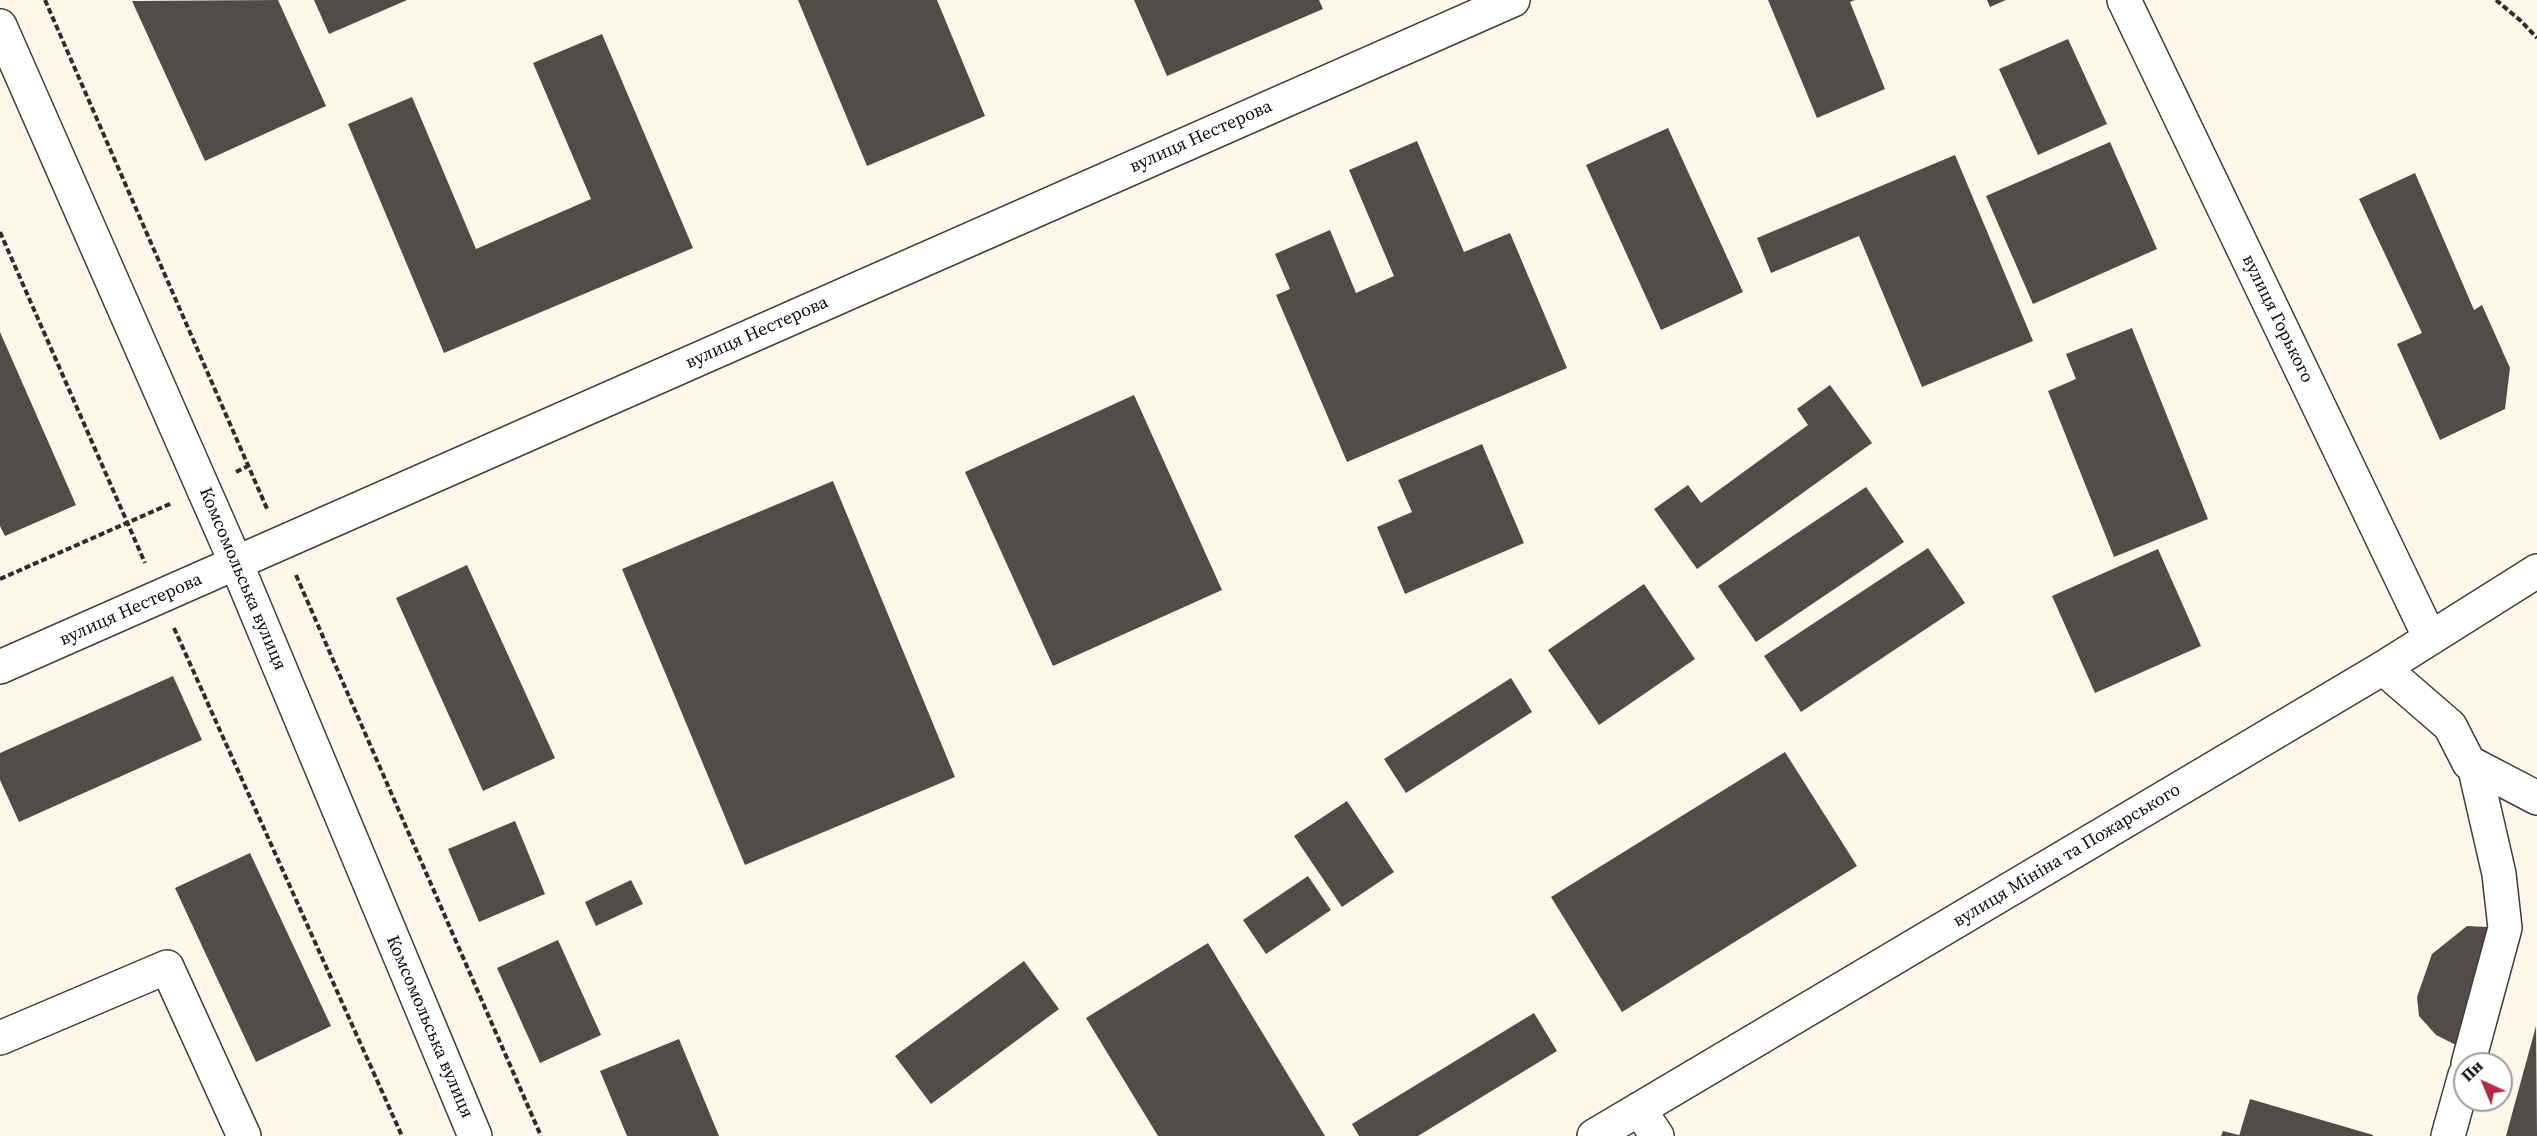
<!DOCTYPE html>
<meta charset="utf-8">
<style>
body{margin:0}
#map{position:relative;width:2537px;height:1136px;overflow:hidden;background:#fef7ea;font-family:"Source Serif 4",serif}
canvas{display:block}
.north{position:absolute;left:2453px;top:1052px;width:60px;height:60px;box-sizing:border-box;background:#fff;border:2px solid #9d9d9d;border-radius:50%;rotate:316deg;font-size:16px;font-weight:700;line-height:24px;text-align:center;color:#0b0b0b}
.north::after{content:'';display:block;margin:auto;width:21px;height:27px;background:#b22c45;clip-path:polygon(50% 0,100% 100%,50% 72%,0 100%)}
</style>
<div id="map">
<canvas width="2537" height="1136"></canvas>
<div class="north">Пн</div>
</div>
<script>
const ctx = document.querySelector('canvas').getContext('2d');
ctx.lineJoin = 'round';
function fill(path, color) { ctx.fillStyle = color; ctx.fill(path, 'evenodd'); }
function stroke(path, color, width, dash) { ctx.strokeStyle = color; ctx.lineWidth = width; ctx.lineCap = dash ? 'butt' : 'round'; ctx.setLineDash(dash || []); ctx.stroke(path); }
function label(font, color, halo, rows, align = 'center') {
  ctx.font = font + ' "Source Serif 4",serif'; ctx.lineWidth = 6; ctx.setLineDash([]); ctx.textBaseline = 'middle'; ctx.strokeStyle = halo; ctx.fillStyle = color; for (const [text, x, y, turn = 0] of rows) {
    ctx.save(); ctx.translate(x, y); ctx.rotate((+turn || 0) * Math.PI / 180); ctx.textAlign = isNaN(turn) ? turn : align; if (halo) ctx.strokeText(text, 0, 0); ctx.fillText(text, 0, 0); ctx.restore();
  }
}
fill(new Path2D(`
 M278,0L326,106L205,161L132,1Z
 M314,0H407L329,34Z
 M798,0H937L985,116L867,166Z
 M1134,0H1319L1323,9L1167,76Z
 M1768,0H1855L1850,2L1885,89L1817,118Z
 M1987,0H2006L1990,7Z
 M602,34L693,248L444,353L348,124L412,97L476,249L591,199L533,63Z
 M2068,39L2107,124L2038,155L1999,69Z
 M1668,128L1743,292L1661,330L1586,165Z
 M1417,141L1464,252L1510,233L1567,368L1347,462L1276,295L1290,289L1275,254L1330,230L1356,293L1394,276L1349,170Z
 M2110,142L2157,249L2033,304L1986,196Z
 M1955,155L2033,341L1922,387L1859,236L1771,273L1757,238Z
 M2415,173L2474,310L2482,305L2510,368L2505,409L2440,440L2397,344L2422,333L2359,199Z
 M2132,328L2208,519L2114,557L2048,391L2076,379L2066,354Z
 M0,332L76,505L5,536L0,526Z
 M1830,385L1872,443L1697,569L1654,509L1688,485L1701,503L1808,425L1797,409Z
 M1134,395L1222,590L1053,666L965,472Z
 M1482,444L1524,543L1405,594L1377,527L1412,512L1398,480Z
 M833,481L955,777L745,865L622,569Z
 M1866,487L1904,542L1756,642L1718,586Z
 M1928,548L1965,603L1801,712L1764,656Z
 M2158,549L2201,646L2095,693L2052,596Z
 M467,565L555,758L483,791L396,598Z
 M1644,584L1695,659L1599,725L1548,650Z
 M173,676L202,740L19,822L0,780V753Z
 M1511,678L1532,712L1406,793L1384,759Z
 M1785,752L1857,866L1622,1012L1551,897Z
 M1347,801L1394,872L1342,907L1294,836Z
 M515,821L545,894L479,922L448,849Z
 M250,853L331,1026L256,1062L175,888Z
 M1308,876L1331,910L1266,954L1243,920Z
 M631,880L643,904L596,926L585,902Z
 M2467,926L2488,927L2458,1046L2436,1035L2419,1016L2417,997L2432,954Z
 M558,940L601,1035L540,1063L497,968Z
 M1208,943L1325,1136H1158L1086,1018Z
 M1024,961L1059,1009L931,1104L895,1056Z
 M1534,1013L1557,1051L1418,1136H1359L1352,1124Z
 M2536,1026L2537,1136H2506Z
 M679,1039L719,1136H627L600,1071Z
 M2250,1099L2373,1135V1136H2239Z
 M2223,1131L2239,1135V1136H2221Z`), '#534b48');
const minor = new Path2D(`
 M2124,0L2430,638
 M0,26L236,563L475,1136
 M0,667L1513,0
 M2383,668L2450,726L2469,763L2474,765L2499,874L2505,928L2468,1064
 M2474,765L2537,798
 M0,1038L167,967L244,1136
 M1639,1109L1657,1136
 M1594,1136L2383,668L2537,571
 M2448,1136L2465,1075`);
stroke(minor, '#3e3e3e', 36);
stroke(new Path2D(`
 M45,0L268,511
 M2496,0L2521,21L2537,38
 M0,232L145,563
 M236,472L248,466
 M296,575L541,1136
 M0,579L172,503
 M174,628L402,1136`), '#2d2d2d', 4, [6, 3]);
stroke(minor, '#fff', 33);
label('18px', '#0b0b0b', '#fff', [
 ["вулиця Нестерова",1201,137,-24],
 ["вулиця Горького",2277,319,64],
 ["вулиця Нестерова",757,333,-24],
 ["Комсомольська вулиця",242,579,67],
 ["вулиця Нестерова",131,610,-24],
 ["вулиця Мініна та Пожарського",2067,856,-31],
 ["Комсомольська вулиця",429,1027,67]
]);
</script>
